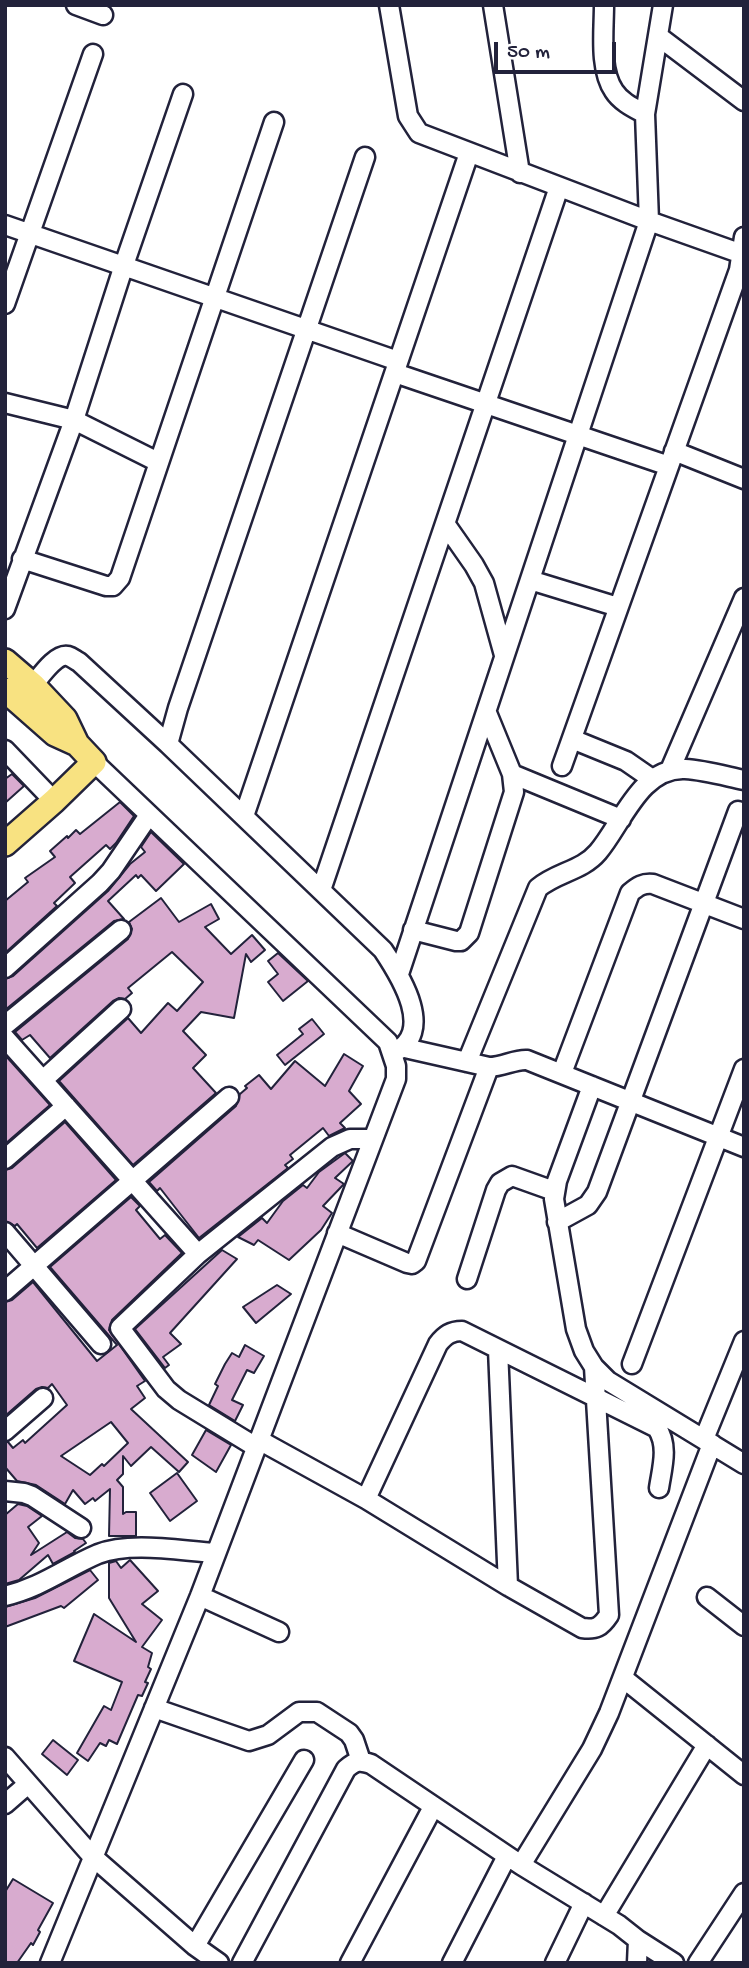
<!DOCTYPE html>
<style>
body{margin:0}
#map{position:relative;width:749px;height:1968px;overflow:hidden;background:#fff;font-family:"Gochi Hand",sans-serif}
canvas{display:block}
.frame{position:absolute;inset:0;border:7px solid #22223b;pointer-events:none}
.scale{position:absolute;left:494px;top:42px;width:122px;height:32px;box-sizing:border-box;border:4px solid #22223b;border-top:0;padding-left:9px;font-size:21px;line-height:24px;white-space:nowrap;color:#22223b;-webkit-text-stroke:5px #fff;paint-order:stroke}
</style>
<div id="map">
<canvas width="749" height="1968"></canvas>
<div class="frame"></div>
<div class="scale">50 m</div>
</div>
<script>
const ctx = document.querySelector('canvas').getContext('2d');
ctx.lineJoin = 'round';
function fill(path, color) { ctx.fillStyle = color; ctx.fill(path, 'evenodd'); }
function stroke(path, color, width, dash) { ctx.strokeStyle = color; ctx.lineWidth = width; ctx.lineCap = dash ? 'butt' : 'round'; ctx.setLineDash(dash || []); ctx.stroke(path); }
const building = new Path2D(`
 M12,774L24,786L5,803V779Z
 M120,802L134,816L116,843L110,849L106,845L70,877L75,883L54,903L57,906L5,953V901L28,882L25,878L55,857L50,851L67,836L68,838L76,830L80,834Z
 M151,832L184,864L156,891L141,875L138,878L136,875L108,901L124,919L114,921L5,1010V979L13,976L108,891L130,864L145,852L141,847Z
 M161,898L179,922L211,904L219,919L205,927L231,954L252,935L265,950L251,962L246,954L234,1018L201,1012L183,1031L206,1055L193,1068L216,1093L133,1165L59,1081L128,1018L141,1033L168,1003L177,1011L203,982L172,952L128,988L132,993L125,999L119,998L113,1001L50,1058L30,1035L22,1040L15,1032L128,939L132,929L129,922Z
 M278,953L308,981L283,1001L268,982L278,974L268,961Z
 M312,1019L324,1034L285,1065L277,1055L303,1034L299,1029Z
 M344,1054L363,1066L349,1091L361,1104L340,1123L345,1128L329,1136L323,1128L290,1155L293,1159L285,1165L288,1168L199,1238L160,1188L157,1191L149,1182L236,1106L240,1094L247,1088L245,1086L259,1075L271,1089L295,1061L325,1086Z
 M5,1055L50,1105L5,1144Z
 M65,1122L116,1180L37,1248L17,1224L15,1226L5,1221V1170L12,1168Z
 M345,1153L353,1161L335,1178L344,1184L323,1206L332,1213L321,1230L289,1260L258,1240L254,1245L238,1237L262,1218L267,1223L283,1201L303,1185L307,1188L319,1172Z
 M131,1197L140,1206L136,1210L160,1239L165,1235L182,1253L112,1320L109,1330L145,1381L137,1386L145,1398L131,1409L188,1462L179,1472L151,1447L131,1466L123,1456V1474L117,1480L123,1487V1514L126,1512H136V1536H109L110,1489L95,1501L93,1498L85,1504L73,1490L65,1504L36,1485L17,1481L5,1467V1442H8L13,1448L23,1440L25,1443L67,1405L52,1384L48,1388L42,1387L36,1389L5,1416V1302L12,1300L33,1282L97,1361L117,1345L50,1267ZM111,1422L128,1443L104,1466L102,1464L90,1475L61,1456Z
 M222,1250L237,1259L170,1333L181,1344L163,1357L169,1365L165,1368L135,1329Z
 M277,1285L291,1294L256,1323L243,1307Z
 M245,1345L264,1356L254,1373L247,1370L232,1400L243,1405L235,1421L209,1405L218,1386L215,1384L225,1364L232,1353L239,1357Z
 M206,1430L231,1445L216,1472L192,1455Z
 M177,1473L197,1501L170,1521L150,1493Z
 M18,1504L27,1506L42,1516L28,1527L39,1543L31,1555L67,1532L75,1538L83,1539L86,1543L74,1551L75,1552L53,1564L48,1555L19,1580L5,1584V1515Z
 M130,1560L158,1591L142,1604L162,1620L142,1647L152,1653L148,1667L151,1669L145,1682L148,1683L142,1696L138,1695L117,1744L109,1740L106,1746L100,1743L88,1761L77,1753L104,1706L111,1710L122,1682L74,1661L94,1614L136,1642L109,1598V1563L116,1561L121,1568Z
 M90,1570L98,1580L64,1608L61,1606L5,1627V1607L35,1598Z
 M53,1740L78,1760L67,1775L42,1754Z
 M13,1879L53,1903L38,1930L40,1932L33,1945L31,1943L17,1963H5V1892Z`);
fill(building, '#d8abcf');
stroke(building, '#22223b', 2);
const minor = new Path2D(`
 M76,5L103,15
 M389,5L408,116L419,133L649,221L742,254
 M493,5L520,173
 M604,5C604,31 599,69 614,91C621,102 634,108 645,114
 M658,36L744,101
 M365,157L178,708L168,744L383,950C401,977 436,1033 393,1053
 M5,225L398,361
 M5,304L93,54
 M395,373L669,466
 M5,403L74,420L158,462
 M674,451L744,479
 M446,525L474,565L484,583L504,655
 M22,559L106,586H113L120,578L274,122
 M530,580L618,607
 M5,609L74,420L124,265L183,94
 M33,685C40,677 56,653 68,656C72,657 75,660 79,662L168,744
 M572,739L626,761L652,779
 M5,750L54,801
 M562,766L739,270L744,237
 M670,770L744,598
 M512,774L621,819
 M244,816L469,153
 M321,890L559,187
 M413,930L456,941H461L469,933L514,792L512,774L487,713
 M5,968L100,883L111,871L149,815
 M399,974L649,221L645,114L663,5
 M5,1025L121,930
 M5,1038L198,1254
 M405,1048L489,1067C503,1067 515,1059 527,1060L744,1147
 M467,1062L538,888C557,872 582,871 598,852C622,824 640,767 685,769C704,770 725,776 744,780
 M562,1073L630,893C638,886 643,883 653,884L744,919
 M43,1080L121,1009
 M592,1086L557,1181L554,1199L576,1329L584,1351L594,1367L608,1381L744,1464
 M5,1159L66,1106
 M557,1222L588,1205L597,1192L738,811
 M5,1232L101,1344
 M337,1233L407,1263L412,1264L416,1261L489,1067
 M467,1279L496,1190L500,1183L512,1176L554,1191
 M5,1291L229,1097
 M498,1349L508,1586
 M632,1364L744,1069
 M5,1431L43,1398
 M704,1439L744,1341
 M259,1440L366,1499L508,1586L582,1628C596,1630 601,1627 609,1615L594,1367
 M256,1447L179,1400L166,1389L120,1328L198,1254L332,1147L350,1139H373
 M5,1491L24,1493L32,1496L81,1528
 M366,1499L438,1344C445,1335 451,1331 462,1331L657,1428C669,1446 662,1468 659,1488
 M5,1596C42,1587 65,1568 98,1554C131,1541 181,1551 216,1553
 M200,1596L279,1632
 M707,1597L744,1626
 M623,1678L744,1775
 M154,1708L249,1741L268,1735L299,1712H317L349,1733L354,1740L361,1761
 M5,1757L92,1856L195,1946L219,1963
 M5,1804L28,1784
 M604,1916L707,1745
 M638,1940L674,1963
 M195,1946L304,1760
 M50,1963L200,1596L396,1079V1066L388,1042L94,762
 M242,1963L346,1769C355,1761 359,1760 371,1764L521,1865
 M350,1963L433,1807
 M452,1963L507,1856
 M555,1963L584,1903
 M637,1963L638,1940L619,1925L521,1865L592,1749L609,1713L712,1444
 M698,1963L744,1893`);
const major = new Path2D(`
 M5,661L33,685L65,719L77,744L94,762L54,801L5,844
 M5,690L55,734L77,744`);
stroke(minor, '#22223b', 23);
stroke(major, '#22223b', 28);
stroke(minor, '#fff', 18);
stroke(major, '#f8e281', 23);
</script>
